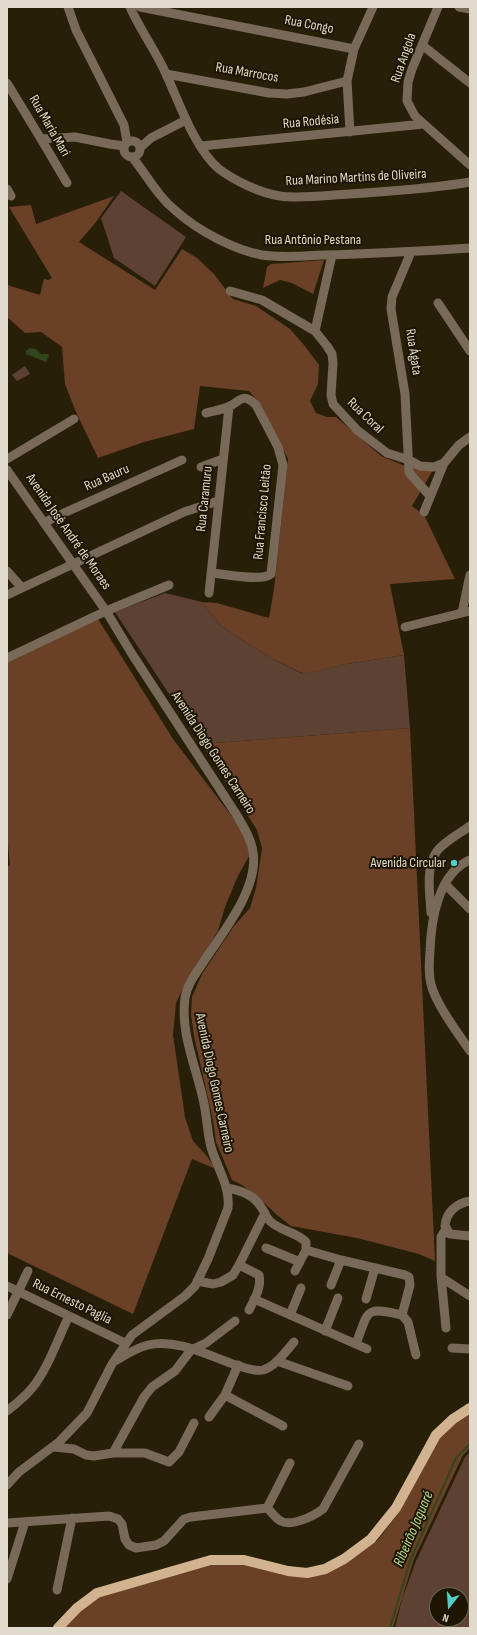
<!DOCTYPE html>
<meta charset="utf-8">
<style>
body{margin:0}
#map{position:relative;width:477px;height:1635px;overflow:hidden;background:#271f08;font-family:"Sofia Sans Condensed",sans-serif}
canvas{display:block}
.frame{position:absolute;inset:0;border:8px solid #dfdacc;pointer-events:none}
.north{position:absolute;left:429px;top:1587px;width:40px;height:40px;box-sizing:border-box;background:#1e1602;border:1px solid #6b6453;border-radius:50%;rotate:197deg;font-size:11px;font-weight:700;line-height:16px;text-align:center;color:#dfdacc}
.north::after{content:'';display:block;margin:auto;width:14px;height:18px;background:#54cdc6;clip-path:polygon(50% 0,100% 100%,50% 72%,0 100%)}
</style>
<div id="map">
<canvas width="477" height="1635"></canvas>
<div class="frame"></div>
<div class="north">N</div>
</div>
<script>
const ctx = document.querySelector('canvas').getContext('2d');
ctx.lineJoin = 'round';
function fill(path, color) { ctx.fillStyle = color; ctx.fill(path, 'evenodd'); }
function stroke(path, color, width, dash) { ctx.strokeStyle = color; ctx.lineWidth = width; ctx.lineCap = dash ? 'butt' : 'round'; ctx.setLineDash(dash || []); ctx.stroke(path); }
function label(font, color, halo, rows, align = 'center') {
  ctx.font = font + ' "Sofia Sans Condensed",sans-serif'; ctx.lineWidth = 4; ctx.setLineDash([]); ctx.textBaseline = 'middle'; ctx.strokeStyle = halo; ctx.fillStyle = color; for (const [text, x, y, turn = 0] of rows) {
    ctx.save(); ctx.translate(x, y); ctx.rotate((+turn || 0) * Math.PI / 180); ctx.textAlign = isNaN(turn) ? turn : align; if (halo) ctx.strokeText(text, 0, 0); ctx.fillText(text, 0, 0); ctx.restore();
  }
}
fill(new Path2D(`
 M121,191L186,237L155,286L114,258L101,218Z
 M25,366L30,374L17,381L12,375Z
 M165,593L202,602L221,626L271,658L303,674L346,664L404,655L410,728L202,744L115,612Z
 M470,1452V1628H395L402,1599L416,1561L465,1457ZM437,1595H461V1619H437Z`), '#5d4132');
fill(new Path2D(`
 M114,196L96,222L79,242L155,290L182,249L197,258L214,274L233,299L256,306L290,329L304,345L319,365L318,384L310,401L316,413L327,417H336L381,456L405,466L433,470L412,506L424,515L455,579L390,584L404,655L346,664L304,674L271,658L221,626L202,602L217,603L269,618L274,589L288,459L260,404L249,391L200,386L194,429L144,442L98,458L76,412L65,384L62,347L41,332L25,333L7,317V285L40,295L44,279L48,280L52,278L9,207L31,205L36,224Z
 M324,260L313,294L292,283L280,280L263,288L267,267L271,264Z
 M98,619L173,739L246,835L249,856L237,878L225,907L218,931L183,988L176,1003L173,1035L185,1117L193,1141L206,1155L216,1169L192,1159L133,1314L7,1253V867L10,865L7,835V662Z
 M410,728L435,1261L419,1254L357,1238L291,1226L277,1215L259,1198L242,1185L232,1180L216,1142L213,1120L194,1036L191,1014L192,997L202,974L234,926L250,908L256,888L262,848L257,830L202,744Z
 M470,1413V1448L463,1455L414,1559L393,1628H62L93,1599L212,1565L243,1561L277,1568L318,1569L349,1560L378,1540L401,1510L430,1447L455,1422Z`), '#6a4027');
fill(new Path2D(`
 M30,348L36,349L41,354H48L49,356L46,362L26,354V351Z`), '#32461b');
stroke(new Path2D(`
 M390,1628L410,1561L456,1458L470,1444`), '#32461b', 2);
stroke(new Path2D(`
 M68,7L76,30L124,125L127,142
 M130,7C140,30 156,51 166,74C179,102 195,149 219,169C235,181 260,193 280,196C300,199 329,195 349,194C390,191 430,189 470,182
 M140,7L354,49
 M438,7L412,69L408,82L407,101L415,116L470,165
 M459,7L470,9
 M422,45L470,83
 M166,74L269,93L287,94L304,92L347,81
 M7,83L41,139L67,183
 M350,132L347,81L354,49L373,7
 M41,139L75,137L110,144L124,146
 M124 149a8 8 0 1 1 16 0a8 8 0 1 1-16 0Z
 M201,146L424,124
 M141,147L151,138L186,120
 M132,157C147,175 158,197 176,211C197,230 234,250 262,255C281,258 302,256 322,255C371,254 421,251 470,248
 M7,189L11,196
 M411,252L392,297L391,309L405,394L409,472L412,476L430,496
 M230,291L262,300L315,331L327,346L332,354L333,363L331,395L333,404L357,430L387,453L409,460L420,466L434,467L444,463L459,445L470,437
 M438,303L470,351
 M315,331L332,255
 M206,413C213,411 221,410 228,407C240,402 242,391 256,405L278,447L283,465L271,574C261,582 225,574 212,573
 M7,459L74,419
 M201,467L223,459
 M7,470L106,611L132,654L236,814C243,826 251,838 253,852C259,888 223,932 204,961C197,972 187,984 185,998C180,1032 196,1067 203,1099C207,1115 207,1132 211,1147C217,1168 230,1185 228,1208L208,1259L195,1286L185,1296L132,1335L112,1364L87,1413L59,1442L19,1472L7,1485
 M424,512L444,463
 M44,523L55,517L182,460
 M7,571L22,588
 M209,593L229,407
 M7,595L184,512L218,501
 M462,613L470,575
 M405,627L470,611
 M7,658L106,611L169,585
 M470,860C438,873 431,921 430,951C429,965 428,980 434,993C442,1013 458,1033 470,1051
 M445,884L470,909
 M431,913C430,894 425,868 437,851C445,841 459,834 470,826
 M227,1188C240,1190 254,1195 261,1207C265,1212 266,1218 271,1222C281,1231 296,1232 306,1242V1250L295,1271
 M470,1201C457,1203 446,1212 445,1226L450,1234L470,1236
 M446,1229L441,1237V1276L442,1278L470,1296
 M266,1248L300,1262
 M306,1250L341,1260L405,1275L409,1277L410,1285L402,1315
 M239,1265L259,1275C262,1287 254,1300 249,1310
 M441,1276L446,1328
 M197,1281L213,1284L221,1282L233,1275L239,1265L265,1213
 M331,1285L341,1260
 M7,1286L125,1343
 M254,1299L367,1349
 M366,1299L375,1268
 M7,1315L28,1271
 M290,1315L301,1288
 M325,1331L338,1298
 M356,1344C369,1310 364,1306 402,1315L408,1322L416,1355
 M452,1348L470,1349
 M115,1361C125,1355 136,1348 148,1345C177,1338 209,1356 236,1365C243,1367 255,1372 263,1370C276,1366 286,1351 294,1342
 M277,1361L348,1386
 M225,1395L283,1426
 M7,1411C16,1404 25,1397 32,1388C48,1369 58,1338 69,1316
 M209,1417L225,1395L238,1365
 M54,1447L74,1449L86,1455L94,1456L113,1453H145L169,1462L179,1452L194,1423
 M113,1453L144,1397L152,1387L175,1371L191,1350L206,1343L235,1321
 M267,1508L290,1463
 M7,1523L109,1516L118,1519L122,1524L125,1539L129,1545L136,1548L156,1545L164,1541L184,1519L191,1517L267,1508C271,1511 276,1519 281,1521C291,1527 314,1516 323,1509L359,1444
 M7,1579L25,1522
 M57,1590L72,1518`), '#786958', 9);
stroke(new Path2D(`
 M58,1628L77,1608L97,1593L211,1560H244L288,1571L307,1573L325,1569L344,1559L371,1539L396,1508L436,1435L453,1419L470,1408`), '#d2b390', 10);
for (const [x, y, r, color] of [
 [454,863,4,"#54cdc6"]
]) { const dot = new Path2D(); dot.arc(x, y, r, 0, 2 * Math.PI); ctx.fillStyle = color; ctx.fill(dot); stroke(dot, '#1e1602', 1.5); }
label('14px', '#dfdacc', '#1e1602', [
 ["Rua Congo",309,25,11],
 ["Rua Angola",404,58,-71],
 ["Rua Marrocos",247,73,10],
 ["Rua Rodésia",311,122,-5],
 ["Rua Maria Mari",49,126,60],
 ["Rua Marino Martins de Oliveira",356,178,-3],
 ["Rua Antônio Pestana",313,240],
 ["Rua Ágata",413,352,81],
 ["Rua Coral",365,416,44],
 ["Rua Bauru",107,478,-24],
 ["Rua Caramuru",205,499,-84],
 ["Rua Francisco Leitão",263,512,-85],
 ["Avenida José André de Moraes",68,532,55],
 ["Avenida Diogo Gomes Carneiro",213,753,57],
 ["Avenida Diogo Gomes Carneiro",214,1083,78],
 ["Rua Ernesto Paglia",72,1302,26]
]);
label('14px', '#dfdacc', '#1e1602', [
 ["Avenida Circular",446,863]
], 'right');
label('italic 15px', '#b7d994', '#1e1602', [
 ["Ribeirão Jaguaré",414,1529,-67]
]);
</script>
